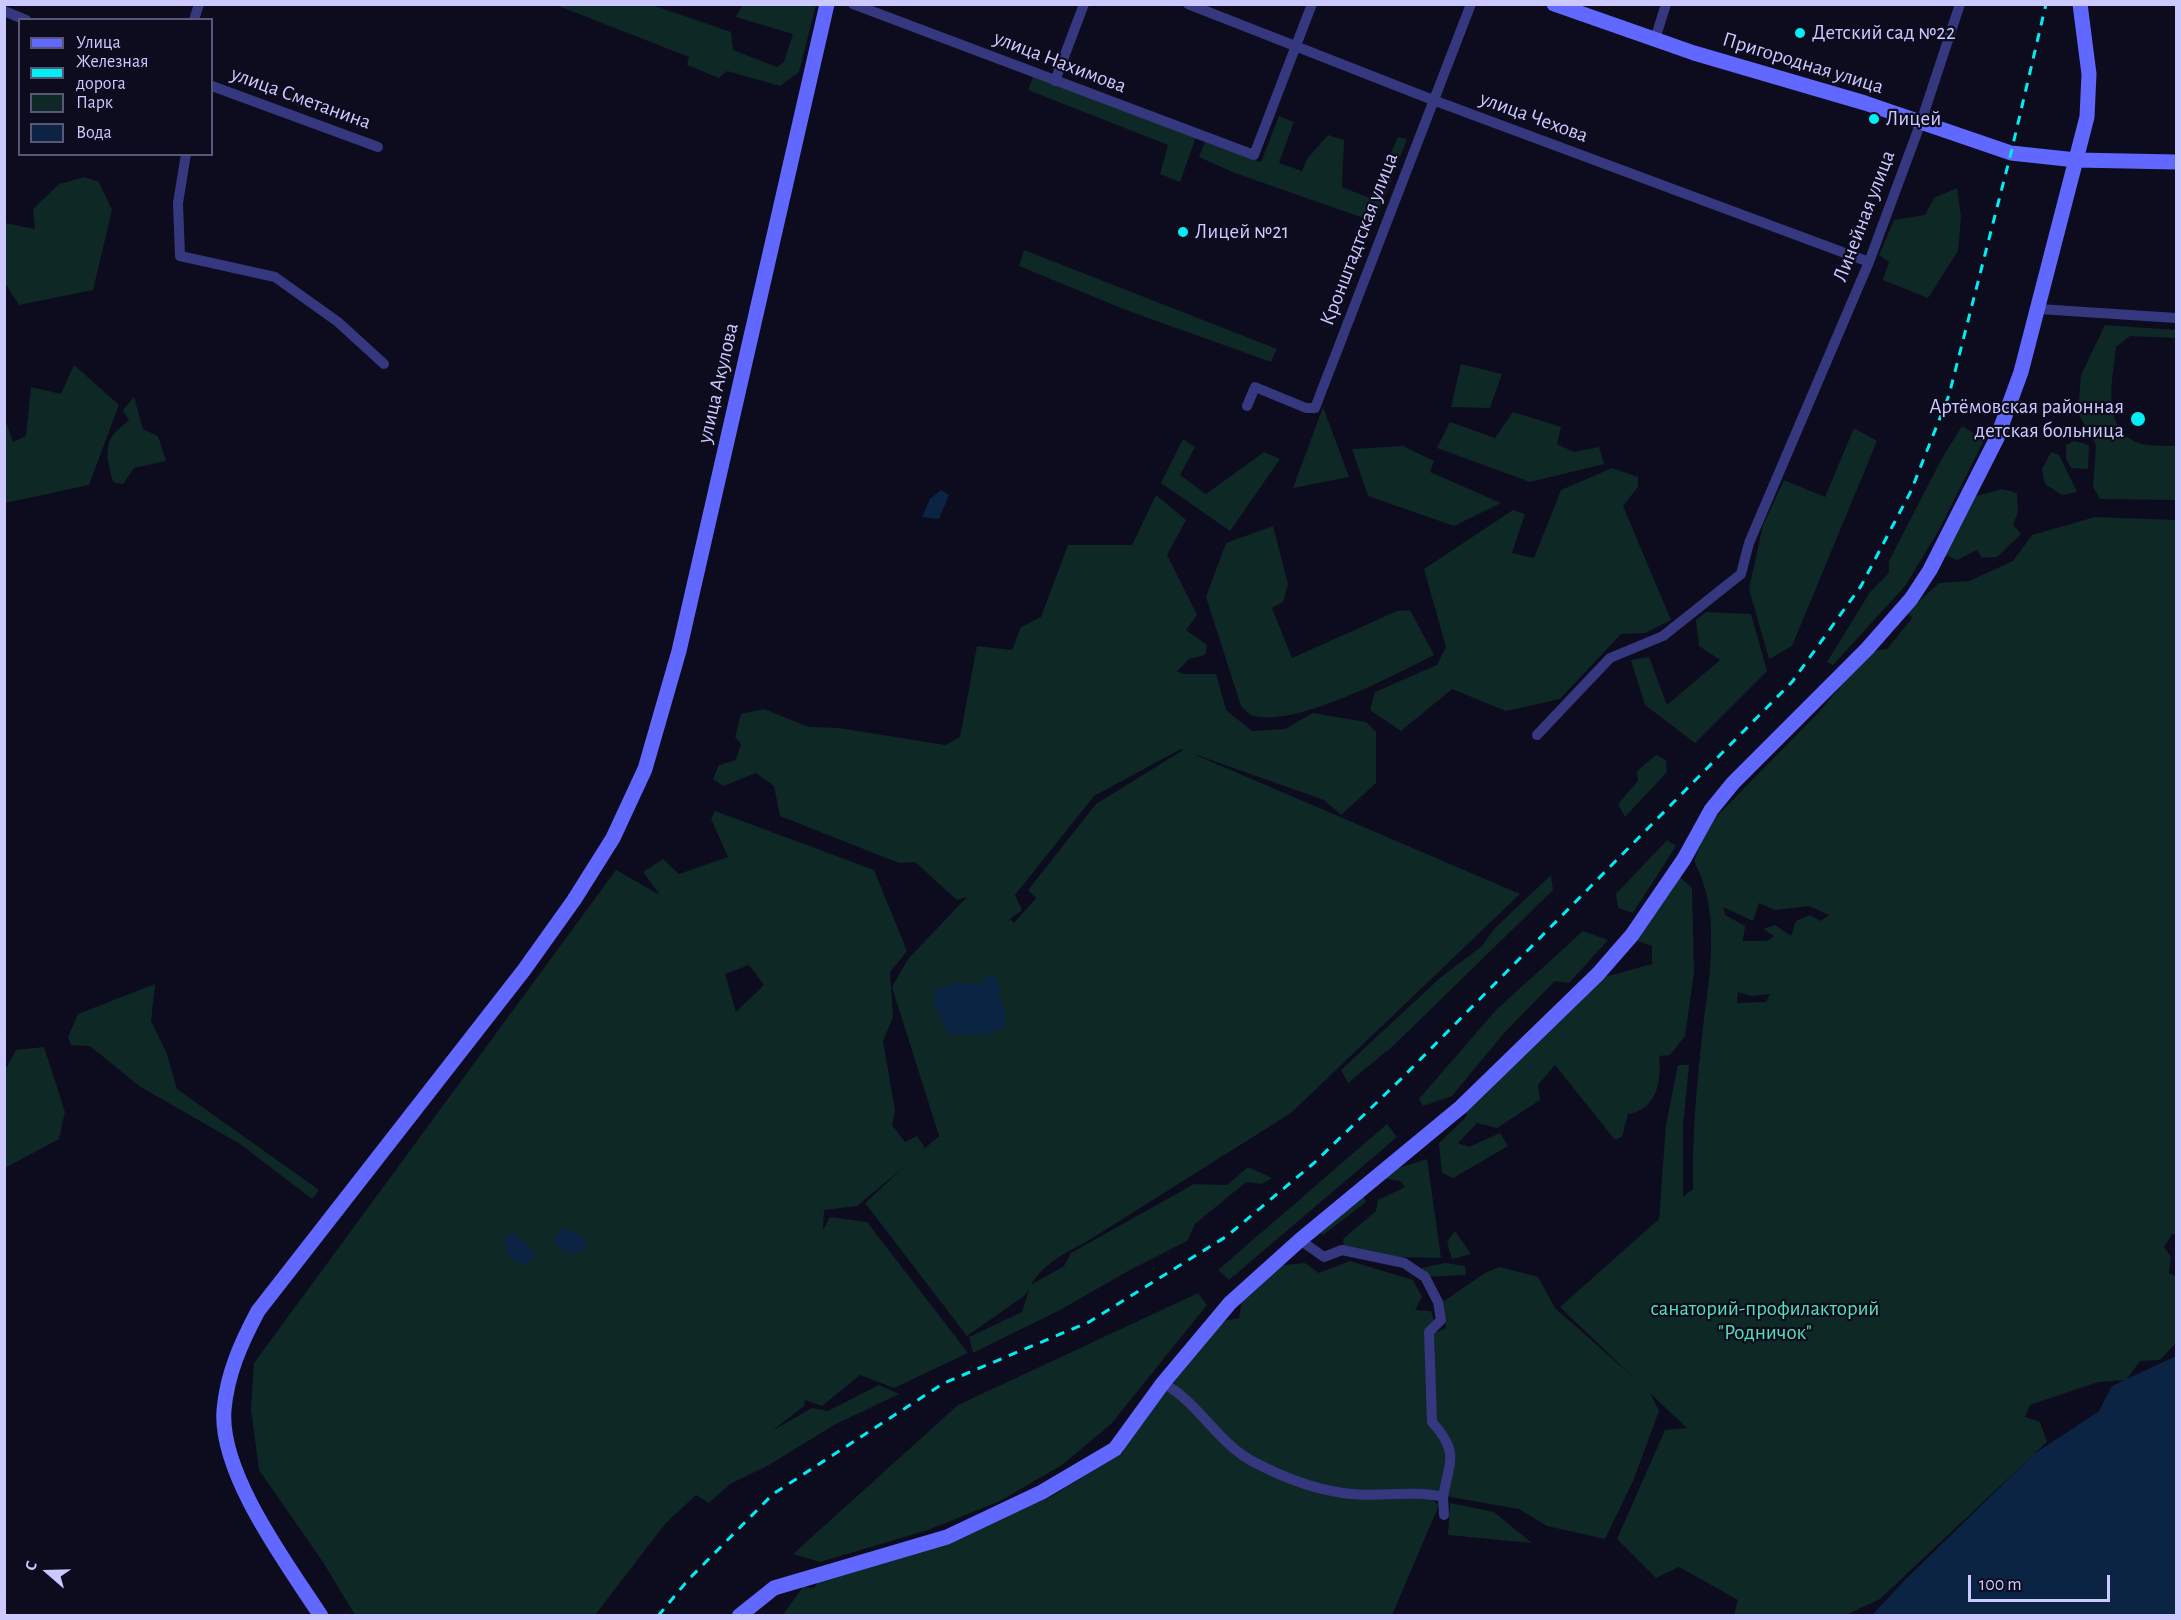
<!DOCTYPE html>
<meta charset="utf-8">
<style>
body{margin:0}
#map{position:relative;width:2181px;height:1620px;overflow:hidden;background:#0d0b1e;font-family:"Alegreya Sans",sans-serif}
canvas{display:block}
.frame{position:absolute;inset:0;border:6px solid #cbc9ff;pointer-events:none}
.legend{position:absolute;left:18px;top:18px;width:195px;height:138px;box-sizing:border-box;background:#0d0b1e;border:2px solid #595778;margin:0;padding:8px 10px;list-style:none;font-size:18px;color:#cbc9ff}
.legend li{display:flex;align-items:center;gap:12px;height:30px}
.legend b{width:30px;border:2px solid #595778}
.north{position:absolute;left:18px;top:1542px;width:60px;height:60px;-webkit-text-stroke:4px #0d0b1e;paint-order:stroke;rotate:290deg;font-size:16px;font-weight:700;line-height:24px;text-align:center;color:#cbc9ff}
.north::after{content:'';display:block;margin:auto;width:21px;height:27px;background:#cbc9ff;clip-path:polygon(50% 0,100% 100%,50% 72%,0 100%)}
.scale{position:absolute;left:1968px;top:1575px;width:142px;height:27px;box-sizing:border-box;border:3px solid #cbc9ff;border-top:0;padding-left:8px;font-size:18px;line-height:21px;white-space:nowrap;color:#cbc9ff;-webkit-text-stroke:4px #0d0b1e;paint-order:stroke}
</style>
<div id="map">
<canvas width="2181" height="1620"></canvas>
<div class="frame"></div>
<ul class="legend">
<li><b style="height:8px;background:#6068ff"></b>Улица</li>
<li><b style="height:8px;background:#00eef4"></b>Железная дорога</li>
<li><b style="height:16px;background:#0e2825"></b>Парк</li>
<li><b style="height:16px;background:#0b2443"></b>Вода</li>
</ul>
<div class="north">С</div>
<div class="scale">100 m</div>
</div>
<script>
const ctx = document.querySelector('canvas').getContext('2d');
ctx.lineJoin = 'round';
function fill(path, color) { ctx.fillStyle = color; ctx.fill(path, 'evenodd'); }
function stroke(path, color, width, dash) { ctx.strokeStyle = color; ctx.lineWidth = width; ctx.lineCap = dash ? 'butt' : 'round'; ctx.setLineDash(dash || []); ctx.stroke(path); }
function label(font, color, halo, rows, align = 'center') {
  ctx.font = font + ' "Alegreya Sans",sans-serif'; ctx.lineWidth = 4.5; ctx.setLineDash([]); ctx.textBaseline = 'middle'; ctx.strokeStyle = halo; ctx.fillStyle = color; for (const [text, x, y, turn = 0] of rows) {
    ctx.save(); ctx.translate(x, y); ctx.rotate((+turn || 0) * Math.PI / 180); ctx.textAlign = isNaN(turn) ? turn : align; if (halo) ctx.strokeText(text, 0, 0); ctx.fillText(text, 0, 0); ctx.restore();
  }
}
fill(new Path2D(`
 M754,4L816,5L799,72L780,86L727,71L719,78L687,65L689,57L556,5H652L731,32L733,50L777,67L784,62L793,34L736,17L742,6Z
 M1033,77L1196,137L1180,182L1160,174L1168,145L1028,90Z
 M1279,116L1294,122L1279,163L1302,171L1307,159L1328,135L1344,140L1342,187L1370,198L1398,137L1407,139L1375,222L1235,173L1199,157L1205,142L1261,162Z
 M85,177L99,182L112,210L93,290L19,305L5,283V223L35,229L33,209L59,184Z
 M1957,188L1961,217L1958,251L1928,298L1883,280L1889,262L1879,255L1894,220L1925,215L1934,198Z
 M1024,250L1277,349L1271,362L1126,310L1019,266Z
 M2105,325L2176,330V338L2130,336L2116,347C2113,378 2100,430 2139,443C2150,447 2165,445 2176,446V500L2100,499L2093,487L2096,445L2078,413L2081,375Z
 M1461,364L1502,374L1490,408L1451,407Z
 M74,365L119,405L89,485L5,503V419L13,442L26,436L31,387L61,394Z
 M134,397L143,429L158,436L166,461L134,468L123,484L113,482C106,454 101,439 129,421L123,410Z
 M1323,407L1349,477L1293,488Z
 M1513,412L1561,427L1557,444L1574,452L1599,447L1604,464L1530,482L1437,448L1450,422L1495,438Z
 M1962,426L1984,440L1939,530L1905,586L1833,665L1827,662L1870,592L1889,573V561L1942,458Z
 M1854,428L1877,441L1792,646L1769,659L1749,589L1763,525L1784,480L1825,497Z
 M1183,439L1195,447L1180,475L1206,494L1264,452L1280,459L1230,531L1161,483Z
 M2074,441L2089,445L2088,469L2071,468L2066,459V445Z
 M1403,446L1434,461L1430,472L1501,503L1454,526L1368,496L1352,449Z
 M2051,452L2059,455L2077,492L2062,495L2045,484L2042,469Z
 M1612,468L1638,477V487L1623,506L1671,620L1645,633L1621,634L1560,699L1506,711L1452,689L1401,731L1370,710L1375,692L1437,665L1446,647L1424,569L1513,510L1525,514L1512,553L1534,558L1561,490Z
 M2002,489L2017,493L2018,512L2013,525L2021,534L1997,557L1982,558L1977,550L1957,560L1943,554L1976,496Z
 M1156,495L1186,520L1167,555L1197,615L1186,630L1207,645L1205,655L1189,659L1177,671L1183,674H1216L1226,710L1252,731L1285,729L1313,713L1366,722L1376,732V783L1341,815L1324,800L1191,753L1520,894L1291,1113L1086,1242C1065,1253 1044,1263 1031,1285L1064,1266L1071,1253L1194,1184L1227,1185L1248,1167L1272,1178L1262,1184L1246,1182L1195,1224L1187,1241L1128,1271L1060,1310L973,1353L969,1337L1022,1312L1029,1289L1024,1296L967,1336L865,1203L904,1167L857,1206L824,1210L823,1230L830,1217L867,1222L968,1353L894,1388L860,1375L822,1406L805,1400L804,1406L772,1431L812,1408L828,1411L879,1385L899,1394L834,1425L769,1465L730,1484L709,1503L696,1495L665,1524L595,1615H355L323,1562L259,1470L251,1409L254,1363L616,870L660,895L643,872L663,859L679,874L728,857L711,819L715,811L874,870L907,951L890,972L893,1017L883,1041L895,1110L892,1125L905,1142L917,1136L925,1148L939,1136L892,987L908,959L967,897L957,900L915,862L899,863L780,816L774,786L756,773L723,786L713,779L719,765L736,760L741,744L735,737L741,714L764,709L809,727L839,728L945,745L960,737L977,646L1012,650L1021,627L1041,617L1068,545H1132ZM1181,749L1183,750L1096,804L1028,890L1036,898L1014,923L1010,919L1022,910L1015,895L1094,796ZM749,965L764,985L736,1012L725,974Z
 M2095,517L2176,520V1234H2172L2164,1247L2171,1257L2169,1273L2174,1276L2176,1274V1343L2160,1360L2140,1361L2126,1380L2098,1382L2030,1405L2025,1417L2040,1422L2047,1442L1880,1599L1844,1616L1734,1615L1738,1600L1679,1567L1656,1578L1617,1539L1665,1430L1687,1428L1650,1393L1659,1411L1633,1481L1605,1539L1547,1526L1519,1509L1422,1492H1347L1295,1479L1246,1455L1171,1380L1218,1322L1239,1318L1243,1294L1283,1265L1305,1263L1319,1273L1350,1261L1413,1280L1422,1297L1415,1310L1431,1311L1437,1332L1446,1328L1441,1303L1485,1273L1500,1267L1538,1277L1555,1308L1633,1377L1560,1307L1659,1219L1666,1125L1678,1065H1689L1683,1127V1197L1693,1189C1692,1140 1696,1094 1701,1046C1707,985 1724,917 1694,861L1708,825L1820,711L1869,652L1887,649L1912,618L1907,612L1939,583L1969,581L2013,561L2032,535ZM1759,903L1775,910L1809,906L1829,915L1821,921L1810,915L1796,921L1791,936L1775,925L1763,929L1774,936L1767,941H1743L1745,926L1725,915L1723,907L1753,921ZM1738,992L1750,996L1770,994L1766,1002L1737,1003Z
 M1273,526L1288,584L1283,602L1272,608L1292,658L1397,611L1410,610L1434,655C1396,674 1292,730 1251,715C1248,713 1244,709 1241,706L1206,597L1226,543Z
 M1706,612L1751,614L1767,671L1695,743L1645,705L1631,660L1649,657L1667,705L1720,660L1699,646L1696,620Z
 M1656,755L1666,760L1667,772L1625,817L1618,804L1638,781L1637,771Z
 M1667,840L1676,846L1633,913L1618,908L1616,894Z
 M1674,872L1692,888L1694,973L1685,1036L1670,1055L1659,1056C1662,1080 1657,1110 1628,1114L1622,1137L1615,1140L1555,1065L1538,1085L1540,1100L1497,1128L1477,1123L1458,1143L1469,1147L1500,1133L1508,1146L1453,1178L1442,1173L1439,1143L1466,1117L1467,1105L1593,980L1652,964V946L1635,940Z
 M1551,875L1553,890L1393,1046L1348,1083L1341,1070L1440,978L1482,946L1495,928Z
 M1583,931L1608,940L1569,983L1555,981L1505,1032L1452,1096L1423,1106L1419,1099L1496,1010Z
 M155,984L151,1021L167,1054L177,1089L319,1190L312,1199L240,1144L139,1086L90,1046L71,1045L68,1037L78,1014Z
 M44,1047L65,1112L59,1139L5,1168V1070L16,1050Z
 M1387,1124L1397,1137L1229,1280L1218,1270Z
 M1427,1159L1441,1258L1360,1256L1345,1253L1343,1239L1376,1211L1378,1200L1405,1187L1400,1181L1383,1178L1393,1170Z
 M1362,1193L1366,1202L1323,1235L1315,1231Z
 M1455,1231L1471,1254L1452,1259L1447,1242Z
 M1445,1263L1465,1266L1466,1275L1425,1277L1422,1268Z
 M1198,1293L1207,1305L1111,1424L1062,1465L1000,1501L928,1530L820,1562L793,1554L958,1405Z
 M1164,1386L1178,1395L1220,1440L1308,1487L1427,1496L1439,1505L1392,1615L782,1616L803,1587L814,1588L819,1579L898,1559L971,1533L1052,1496L1123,1453L1127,1430Z
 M1450,1503L1494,1512L1532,1543L1448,1535Z`), '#0e2825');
fill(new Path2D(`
 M941,490L949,495L939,519L922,517L930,499Z
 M994,975L1001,987L998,992L1006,1013L1004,1028L986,1035L948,1034L932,999L936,989L956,983L982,985L984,979Z
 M562,1227L584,1238L587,1248L572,1255L557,1246L554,1237Z
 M515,1234L534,1251L532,1259L526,1265L520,1264L506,1254V1235Z
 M2176,1356V1615H1872L1907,1578L2034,1454L2099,1411L2112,1386Z`), '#0b2443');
stroke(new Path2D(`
 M853,4L1254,155L1312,4
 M1188,4L1433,100L1869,262
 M4,11L26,20
 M194,20L199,4
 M1655,39L1666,4
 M1055,81L1084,4
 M212,86L378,147
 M186,154L178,203L180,256L275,277L338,322L384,364
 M2039,309L2176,318
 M1247,406L1255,387L1306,408H1315L1471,4
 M1537,735L1610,658L1663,636L1741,574L1749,543L1869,262L1921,122L1960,4
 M1300,1240L1324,1257L1342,1250L1404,1263L1425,1277L1438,1302L1441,1320L1429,1332L1432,1422C1459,1452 1450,1459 1443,1497
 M1163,1383C1198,1402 1217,1442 1252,1461C1282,1477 1318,1491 1352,1494C1382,1497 1412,1490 1443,1497L1444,1515`), '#35387e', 10);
stroke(new Path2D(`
 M1554,4L1694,53L1865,103L2011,153L2076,160L2176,162
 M321,1616C287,1564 219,1473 224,1410C227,1374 241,1343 258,1311L524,970L574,900L613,838L645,769L679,651L827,4
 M739,1616L774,1588L947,1537L1042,1492L1115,1449L1163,1383L1230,1303L1300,1240L1461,1107L1598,974L1632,935L1684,859L1711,810L1733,783L1867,649L1911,599L1930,570L1997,438L2021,372L2087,117L2089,74L2080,4`), '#6068ff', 15);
stroke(new Path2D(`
 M658,1616L688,1580L773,1494L944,1383L1089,1322L1227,1236L1314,1163L1400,1080L1792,682L1861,586L1911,491L1949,395L2011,153L2046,4`), '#00eef4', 3, [9, 8]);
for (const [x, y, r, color] of [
 [1800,33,6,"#00eef4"],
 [1874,119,6,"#00eef4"],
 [1183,232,6,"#00eef4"],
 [2138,419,8,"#00eef4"]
]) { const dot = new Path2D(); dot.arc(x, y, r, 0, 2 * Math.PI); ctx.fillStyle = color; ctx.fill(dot); stroke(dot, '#0d0b1e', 2); }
label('21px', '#cbc9ff', '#0d0b1e', [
 ["Детский сад №22",1812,33],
 ["Лицей",1886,119],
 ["Лицей №21",1195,232],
 ["Артёмовская районная",2124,407,"right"],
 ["детская больница",2124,431,"right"]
], 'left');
label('21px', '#cbc9ff', '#0d0b1e', [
 ["улица Нахимова",1060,62,21],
 ["Пригородная улица",1803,63,17],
 ["улица Сметанина",301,98,20],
 ["улица Чехова",1534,117,20],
 ["Линейная улица",1864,216,-69],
 ["Кронштадтская улица",1359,239,-69],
 ["улица Акулова",718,383,-77]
]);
label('21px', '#53e0b2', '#0d0b1e', [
 ["санаторий-профилакторий",1765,1309],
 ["\"Родничок\"",1765,1333]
]);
</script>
